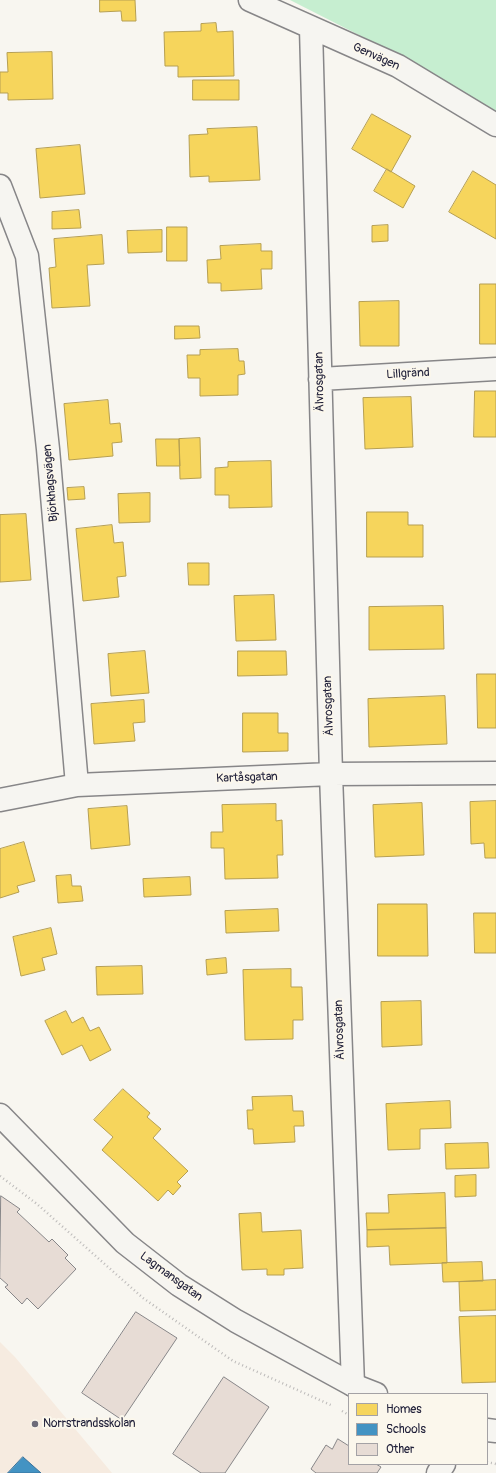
<!DOCTYPE html>
<meta charset="utf-8">
<style>
body{margin:0}
#map{position:relative;width:496px;height:1473px;overflow:hidden;background:#f8f6f0;font-family:Pangolin,sans-serif}
canvas{display:block}
.legend{position:absolute;left:348px;top:1393px;width:140px;height:72px;box-sizing:border-box;background:#fbf7ec;border:1px solid #a4a2a5;margin:0;padding:5px 7px;list-style:none;font-size:12px;color:#22223b}
.legend li{display:flex;align-items:center;gap:8px;height:20px}
.legend b{width:20px;border:1px solid #a4a2a5}
</style>
<div id="map">
<canvas width="496" height="1473"></canvas>
<ul class="legend">
<li><b style="height:11px;background:#f6d55c"></b>Homes</li>
<li><b style="height:11px;background:#4393c3"></b>Schools</li>
<li><b style="height:11px;background:#e7dcd5"></b>Other</li>
</ul>
</div>
<script>
const ctx = document.querySelector('canvas').getContext('2d');
ctx.lineJoin = 'round';
function fill(path, color) { ctx.fillStyle = color; ctx.fill(path, 'evenodd'); }
function stroke(path, color, width, dash) { ctx.strokeStyle = color; ctx.lineWidth = width; ctx.lineCap = dash ? 'butt' : 'round'; ctx.setLineDash(dash || []); ctx.stroke(path); }
function label(font, color, halo, rows, align = 'center') {
  ctx.font = font + ' Pangolin,sans-serif'; ctx.lineWidth = 4; ctx.setLineDash([]); ctx.textBaseline = 'middle'; ctx.strokeStyle = halo; ctx.fillStyle = color; for (const [text, x, y, turn = 0] of rows) {
    ctx.save(); ctx.translate(x, y); ctx.rotate((+turn || 0) * Math.PI / 180); ctx.textAlign = isNaN(turn) ? turn : align; if (halo) ctx.strokeText(text, 0, 0); ctx.fillText(text, 0, 0); ctx.restore();
  }
}
fill(new Path2D(`
 M0,1342L15,1357L112,1473H0Z`), '#f6ebe0');
fill(new Path2D(`
 M290,0H496V113L418,65Z`), '#c6eed0');
const homes = new Path2D(`
 M100,0H135L136,21H122L121,11L100,12Z
 M216,23L217,32L233,31L234,76L178,77V66H165L164,32L201,31V24Z
 M52,52L53,99L8,100V93H0V72H8L7,53Z
 M193,80H239V100H193Z
 M372,114L411,136L391,172L352,149Z
 M257,127L260,180L209,182V176L190,177L189,135L208,134L207,129Z
 M80,145L85,194L40,198L36,149Z
 M387,169L415,186L403,208L374,191Z
 M473,171L496,185V239L449,212Z
 M79,210L81,228L52,229V212Z
 M388,225V241L372,242V226Z
 M167,227H187V261H167Z
 M162,230V252L128,253L127,231Z
 M102,235L104,264L87,265L90,306L52,308L49,268L56,267L54,239Z
 M261,244V251H272V269H261L262,289L221,291V283H208L207,260L221,259L220,246Z
 M480,284H496V344H480Z
 M399,301V346H360L359,302Z
 M175,326H199L200,338L175,339Z
 M238,349L239,361H244L245,374L238,375V395L200,396V378H188L187,355H200V350Z
 M475,391H496V437H474Z
 M411,397L413,447L365,449L363,398Z
 M108,400L110,424L120,423L122,442L112,443L113,456L69,460L64,404Z
 M200,438L201,478L180,479L179,439Z
 M156,439H179L180,466H157Z
 M271,461L272,507L229,508V495H215V468L228,467V462Z
 M84,487L85,499L68,500L67,488Z
 M150,493V522L119,523L118,494Z
 M367,512H408V525H423V557H367Z
 M26,514L31,580L0,582V515Z
 M112,525L114,543L123,542L126,576L117,577L119,597L83,601L76,529Z
 M188,563H209V585H189Z
 M274,595L276,640L236,641L234,596Z
 M443,606L444,649L369,650V607Z
 M145,651L149,693L111,696L108,654Z
 M238,651H286L287,675L238,676Z
 M477,674H496V728H478Z
 M445,696L447,744L369,747L368,699Z
 M144,700L145,722L133,723L135,741L94,744L91,704Z
 M243,713H278V733H288V751L243,752Z
 M496,801V858H485L484,843L471,844L470,802Z
 M422,803L424,855L375,857L373,805Z
 M276,804V821L282,820L283,855H277L278,878L225,879L224,848H211V832H223L222,805Z
 M127,806L130,845L91,849L88,809Z
 M24,842L35,881L17,886L19,892L0,898V849Z
 M71,875L72,886H81L83,901L58,903L56,876Z
 M190,877L191,895L144,897L143,879Z
 M378,904H427L428,956H378Z
 M278,909L279,931L226,933L225,911Z
 M474,913H496V953H475Z
 M51,928L57,954L42,958L45,970L21,976L13,937Z
 M226,958L227,973L207,975L206,960Z
 M142,966L143,994L97,995L96,967Z
 M291,969V987H302L303,1020H293V1039L245,1040L243,970Z
 M421,1001L422,1045L382,1047L381,1002Z
 M66,1011L72,1023L83,1017L90,1031L99,1027L111,1050L90,1061L82,1045L62,1055L45,1021Z
 M123,1089L150,1113L147,1117L161,1129L153,1138L188,1171L177,1182L181,1186L173,1195L168,1190L158,1201L102,1150L113,1137L94,1120Z
 M292,1096L293,1111H303L304,1126H294L295,1142L254,1144L253,1129H248L247,1110H253L252,1097Z
 M450,1101L451,1128L420,1129V1149L388,1150L386,1104Z
 M488,1143L489,1168L446,1169L445,1144Z
 M476,1175V1196L455,1197V1176Z
 M445,1193L446,1228L367,1230L366,1213H389L388,1195Z
 M261,1213L262,1232L301,1230L303,1268L284,1269V1275H267V1269L242,1270L239,1214Z
 M446,1228L447,1263L390,1265L389,1246L367,1247V1230Z
 M482,1262L483,1281L443,1282L442,1263Z
 M496,1280V1310L460,1311L459,1282Z
 M496,1316V1382L462,1383L459,1317Z`);
fill(homes, '#f6d55c');
stroke(homes, '#b69f52', 1);
const schools = new Path2D(`
 M23,1457L41,1473H8Z`);
fill(schools, '#4393c3');
stroke(schools, '#39719a', 1);
const building = new Path2D(`
 M1,1196L20,1209L17,1212L49,1242L52,1239L68,1255L65,1258L76,1269L38,1309L27,1298L22,1304L5,1287L8,1285L0,1278Z
 M136,1312L177,1338L122,1420L82,1393Z
 M224,1377L269,1407L225,1473H201L173,1454Z
 M338,1439L349,1446V1464H376L381,1467L377,1473H316L311,1469L326,1445L332,1449Z`);
fill(building, '#e7dcd5');
stroke(building, '#878688', 1);
const street = new Path2D(`
 M250,0L398,66L496,125
 M311,28L331,774L353,1385
 M0,186L27,256L48,449L77,785
 M320,379L496,369
 M0,800L77,785L331,774L496,773
 M438,1473L444,1464`);
const secondary = new Path2D(`
 M0,1115L125,1243L179,1285L236,1321L353,1385L376,1394
 M487,1430L496,1431`);
stroke(street, '#878688', 25);
stroke(secondary, '#878688', 25);
stroke(new Path2D(`
 M0,1176L37,1204L143,1298L233,1361L333,1406
 M342,1411L349,1415
 M487,1462L496,1464`), '#bcbab9', 2.5, [1, 3]);
stroke(street, '#f6f5f1', 22);
stroke(secondary, '#f6f5f1', 22);
for (const [x, y, r, color] of [
 [35,1424,4,"#6d6c7a"]
]) { const dot = new Path2D(); dot.arc(x, y, r, 0, 2 * Math.PI); ctx.fillStyle = color; ctx.fill(dot); stroke(dot, '#fbf7ec', 1.5); }
label('12px', '#22223b', '#fbf7ec', [
 ["Genvägen",376,57,24],
 ["Lillgränd",408,374,-3],
 ["Älvrosgatan",320,382,-91],
 ["Björkhagsvägen",51,483,-95],
 ["Älvrosgatan",329,706,-92],
 ["Kartåsgatan",247,778,-2],
 ["Älvrosgatan",340,1030,-92],
 ["Lagmansgatan",171,1277,36]
]);
label('12px', '#22223b', '#fbf7ec', [
 ["Norrstrandsskolan",43,1424]
], 'left');
</script>
